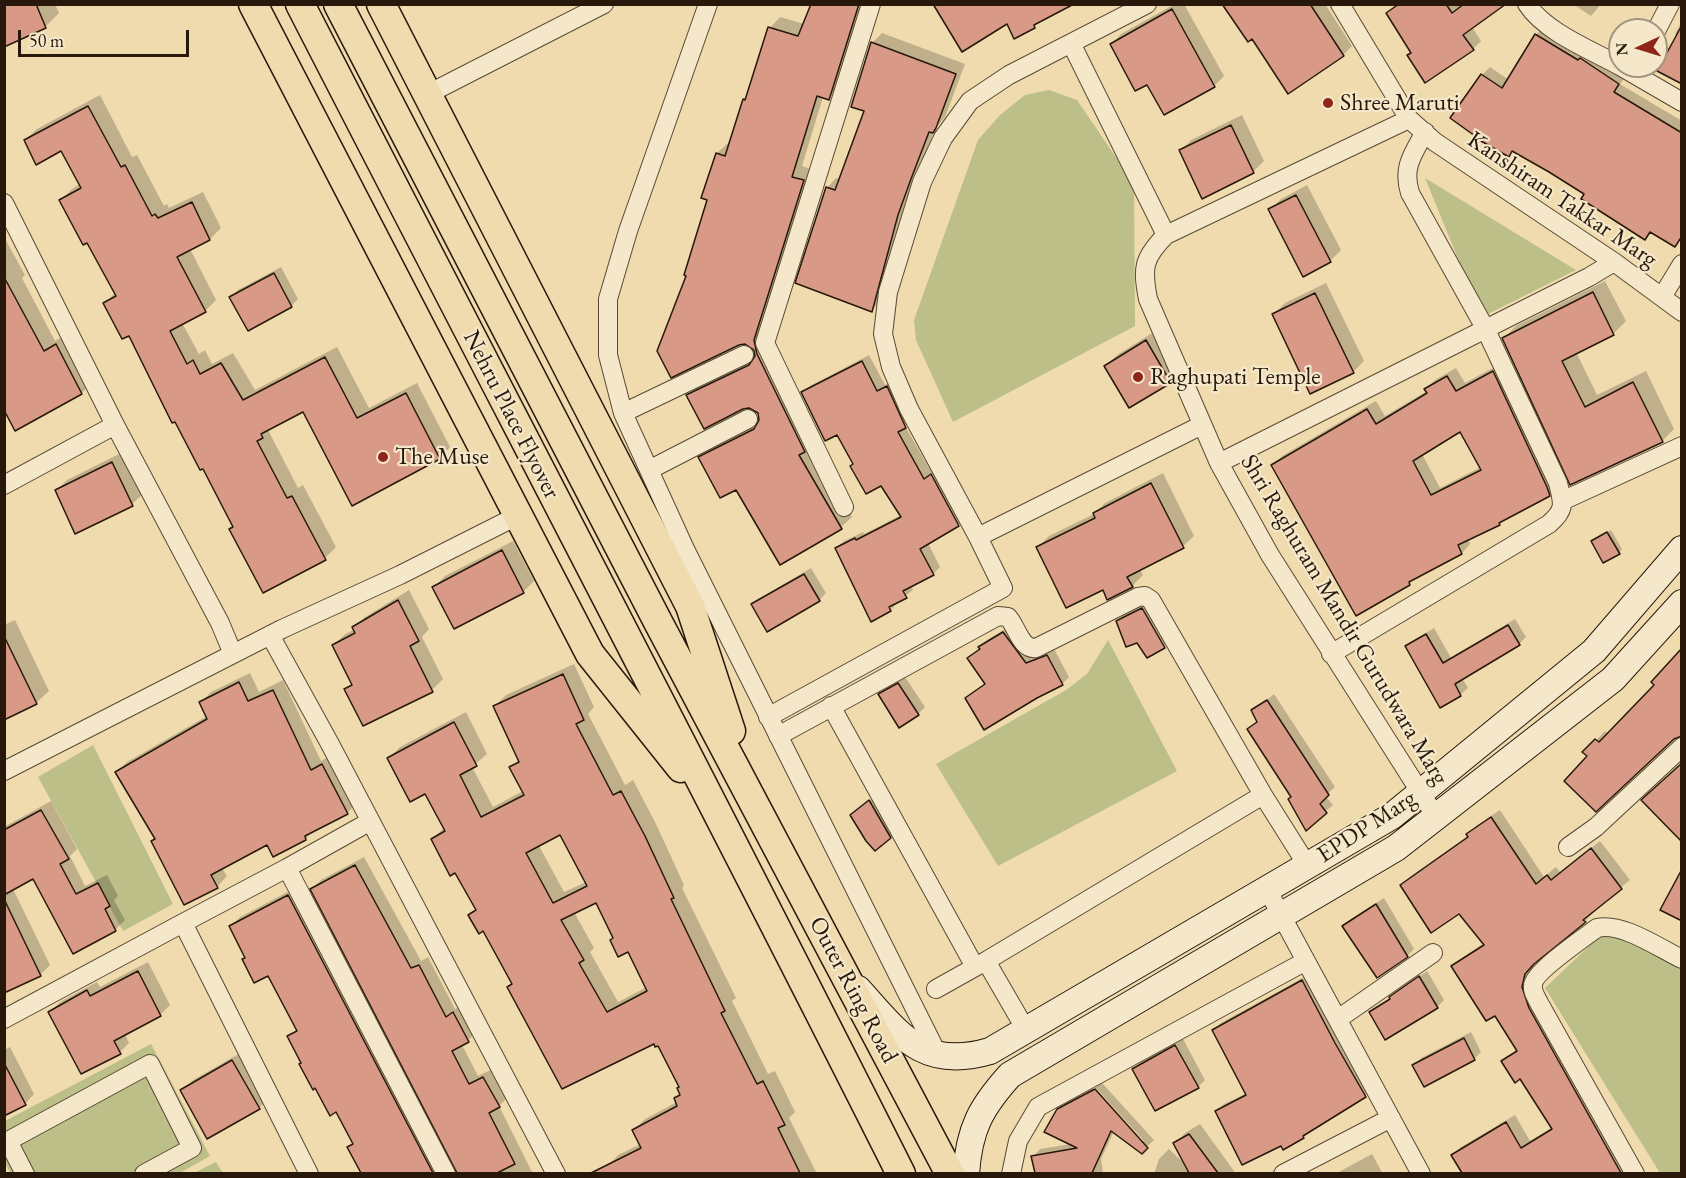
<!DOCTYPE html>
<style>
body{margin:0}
#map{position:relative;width:1686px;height:1178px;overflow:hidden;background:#efdbae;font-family:"EB Garamond",serif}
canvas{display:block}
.frame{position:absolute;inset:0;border:6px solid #27180b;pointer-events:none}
.north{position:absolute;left:1608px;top:18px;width:60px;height:60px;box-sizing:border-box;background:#f5e8ca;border:2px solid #a3957e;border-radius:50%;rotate:266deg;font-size:16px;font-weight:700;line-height:24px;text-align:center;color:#27180b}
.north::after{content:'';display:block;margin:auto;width:21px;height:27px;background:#8f2418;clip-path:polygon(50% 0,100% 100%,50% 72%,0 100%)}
.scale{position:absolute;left:18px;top:30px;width:171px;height:27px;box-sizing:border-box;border:3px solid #27180b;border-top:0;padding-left:8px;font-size:18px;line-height:21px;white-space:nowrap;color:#27180b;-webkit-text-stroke:4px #f5e8ca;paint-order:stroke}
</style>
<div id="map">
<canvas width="1686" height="1178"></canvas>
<div class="frame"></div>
<div class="north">N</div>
<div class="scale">50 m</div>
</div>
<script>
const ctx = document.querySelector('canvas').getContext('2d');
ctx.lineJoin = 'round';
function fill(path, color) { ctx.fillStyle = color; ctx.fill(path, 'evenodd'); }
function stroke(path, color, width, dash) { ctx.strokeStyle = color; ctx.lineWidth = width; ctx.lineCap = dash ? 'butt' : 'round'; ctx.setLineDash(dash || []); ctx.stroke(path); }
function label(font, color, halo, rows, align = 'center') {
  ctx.font = font + ' "EB Garamond",serif'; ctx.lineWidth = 4.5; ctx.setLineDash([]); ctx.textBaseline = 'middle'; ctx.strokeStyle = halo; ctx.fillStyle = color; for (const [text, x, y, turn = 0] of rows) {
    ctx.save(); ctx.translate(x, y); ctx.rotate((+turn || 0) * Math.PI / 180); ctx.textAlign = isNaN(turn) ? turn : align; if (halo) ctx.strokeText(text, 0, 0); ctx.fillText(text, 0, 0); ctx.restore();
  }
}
fill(new Path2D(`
 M1049,90L1077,100L1134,184L1135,326L953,422L916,340L914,320L978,140L1000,115L1025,95Z
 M1425,178L1576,270L1482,317Z
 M1108,640L1177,771L998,866L936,764L1066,690L1087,674Z
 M93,745L173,904L123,931L38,777Z
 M1609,927L1681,969V1173H1660L1545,988Z
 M151,1044L210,1156L178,1174L10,1173L5,1162V1121Z
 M216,1162L223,1173H194Z`), '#bdbf88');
fill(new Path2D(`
 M4,4H55L59,13L45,27Z
 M810,4H866L840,87L829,98L823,97L802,166L814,170L764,329L810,445L852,517L841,527L737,488L700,458L711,447L761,421L759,412L749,406L688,396L699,385L757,357L755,349L688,275L709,199L717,153L728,143H730L744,100L748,96L770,28L780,17L804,24L812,7Z
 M1175,4H1184L1224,76L1214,86L1148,83L1112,44L1121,34Z
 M1224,4H1325L1352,46L1343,55L1252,37Z
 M1396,4H1503L1472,27L1481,41L1473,49L1412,52L1388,13Z
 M1573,4H1601L1591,16Z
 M1682,21V82L1677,36L1675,34Z
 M1544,27L1626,76L1620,84L1682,121V238L1675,245L1652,231L1645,238L1586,193L1514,150L1509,155L1482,75L1490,67L1509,80L1536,35Z
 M882,33L965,64L945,117L935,129L920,168L881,301L872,310L827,188L836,178L840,179L866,110L872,43Z
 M100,95L132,157L137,155L164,206L167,204L169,208L203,192L221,228L210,239L190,249L216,300L205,311L182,323L199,354L205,350L212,364L233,353L255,390L337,347L369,408L417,383L450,447L439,458L303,410L268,430L298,488L303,485L336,547L325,558L234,526L129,334L105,303L115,293L88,240L61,200L72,189L80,184L62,149L25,140L37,129Z
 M1242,115L1264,161L1253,172L1181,150L1191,140Z
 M1307,185L1341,250L1330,261L1270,210L1281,199Z
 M4,237L25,275L22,278L55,341L67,334L92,382L82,393L4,406Z
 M281,267L298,299L291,306L249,329L231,297L238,290Z
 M1605,281L1626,321L1613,334L1576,352L1597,395L1646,371L1674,429L1662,441L1571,483L1504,338L1516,326Z
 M1326,283L1364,361L1353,372L1274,314L1285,303Z
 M1157,330L1181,371L1170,382L1130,406L1106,366L1117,355Z
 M869,355L885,385L894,380L912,419L905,426L932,473L939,468L966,518L958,525L928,543L940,567L933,574L911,586L913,590L897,602L892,609L887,600L889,610H891L872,620L836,548L844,541L863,532L864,534L901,515L881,484L855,464L837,433L803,393L810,386Z
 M1502,363L1558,486L1549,495L1468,539L1470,544L1462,553L1416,577L1409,583L1273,465L1282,456L1376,401L1385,416L1427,391L1426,389L1435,380L1456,368L1465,383ZM1461,430L1481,467L1440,488L1422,454Z
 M123,452L143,494L132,504L56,491L67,480Z
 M1163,473L1194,536L1183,546L1140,569L1143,575L1132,586L1038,547L1049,536L1094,514L1105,503Z
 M1611,530L1622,549L1619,552L1596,539Z
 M513,541L534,581L523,592L434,587L445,576Z
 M811,568L826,593L819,600L753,605L760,598Z
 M409,590L429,629L422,637L443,679L432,690L346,689L353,683L333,646L344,635L355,629L354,628L365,617Z
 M1150,602L1171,640L1164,647L1137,642L1117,621L1125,614Z
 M1515,619L1526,637L1519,644L1462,678L1468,688L1460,695L1441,706L1407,647L1414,640L1434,628L1451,658Z
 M15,620L49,691L36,703L4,719V625Z
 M1010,626L1034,656L1054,649L1069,677L1062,684L966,699L986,683L969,658L987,640Z
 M574,664L594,707L588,714L625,785L633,780L656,824L684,885L682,888L736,998L732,1001L768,1074L775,1071L795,1112L789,1118L817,1174H610L607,1167L618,1155L641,1144L634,1130L645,1119L677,1102L675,1098L681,1093V1087L659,1044L513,983L484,929L470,915L477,908L455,871L432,839L445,827L426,792L389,758L400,747L466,712L487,754L472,767L493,807L523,791L511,768L519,760L495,706L506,695ZM560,833L586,882L564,892L538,844ZM597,901L614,938L628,950L647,987L618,1002L590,952L594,948L574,912Z
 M250,673L259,692L283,680L321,761L332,755L357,803L347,813L315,829L305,839L267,843L222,868L227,876L217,887L152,841L156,838L117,772L127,762L207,716L201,702L211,692Z
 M905,677L925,707L918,714L892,713L890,714L880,695L887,688Z
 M1274,694L1335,787L1325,796L1333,805L1306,828L1293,797L1249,729L1258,721L1253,711Z
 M1605,731L1608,734L1589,756L1585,752Z
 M877,795L897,830L890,837L852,815Z
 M51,801L77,849L70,856L85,886L107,875L118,896L114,900L125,920L115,930L33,877L13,889L50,965L40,975L4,980V827Z
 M1500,810L1544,877L1556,867L1560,872L1600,841L1630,880L1592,911L1593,913L1585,921L1535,962L1529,974L1634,1174H1464L1453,1155L1461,1147L1515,1115L1530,1141L1553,1127L1521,1077L1503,1062L1518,1049L1495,1014L1453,966L1462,958L1484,943L1459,912L1402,885L1411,876L1469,835L1476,826Z
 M364,857L421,961L428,957L455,1009L463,1005L477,1032L462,1045L478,1076L493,1069L508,1097L499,1106L533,1174H458L457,1168L312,889L321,880Z
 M297,887L450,1174H363L349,1147L354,1143L337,1110L303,1062L289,1037L297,1029L268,974L247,957L231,926L240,917Z
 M1384,898L1414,949L1407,956L1344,926L1351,919Z
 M148,962L170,1005L160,1015L125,1034L129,1043L120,1052L50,1012L60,1002L97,982L100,987Z
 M1427,971L1444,1000L1437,1007L1371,1012Z
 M1310,974L1372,1088L1365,1096L1310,1130L1303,1137L1282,1144L1217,1111L1224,1104L1247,1093L1214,1030L1221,1023Z
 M1471,1032L1481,1052L1474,1059L1414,1066L1421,1058Z
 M1183,1039L1205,1080L1198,1087L1134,1069L1141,1062Z
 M10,1047L34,1094L25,1104L4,1114V1050Z
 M244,1051L270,1097L259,1108L182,1091L193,1080Z
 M1102,1083L1154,1140L1141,1152L1114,1131L1101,1159L1103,1174H1036L1033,1157L1040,1149L1071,1144L1058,1110L1066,1103L1092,1088L1140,1141H1144L1095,1087Z
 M1200,1124L1234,1171L1233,1174H1154L1159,1159L1169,1149L1187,1166L1175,1144L1185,1133Z
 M1372,1154L1383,1174H1337V1173Z`), '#0003');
const building = new Path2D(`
 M4,4H36L46,28L4,47Z
 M811,4H859L829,100L817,96L792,177L804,180L754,340L757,354L805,452L799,455L842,529L780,565L736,490L720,498L698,457L754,429L759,420L758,413L749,408L743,409L704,429L686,395L749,365L755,356L754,350L745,344L739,345L671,378L657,351L686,276L684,275L707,200L701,198L716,153L725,156L743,99L745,100L768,27L798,36Z
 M933,4H1074L1034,25L1035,28L1014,39L1007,24L962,52Z
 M1222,4H1310L1344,56L1288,94L1252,39L1248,42Z
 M1399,4H1446L1452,13L1464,4H1506L1463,35L1474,50L1425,83L1407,55L1411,53L1386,13Z
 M1172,9L1215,87L1164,115L1147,85L1135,91L1110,44Z
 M1682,25V84L1657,71Z
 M1535,34L1578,60L1580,58L1619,84L1614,92L1682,133V236L1675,247L1650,232L1645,240L1581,199L1584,194L1549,172L1512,151L1509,157L1474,137L1475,136L1450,118L1481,74L1502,88Z
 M871,42L956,74L936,128L933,133L929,132L911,179L898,215L872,312L795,283L826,187L835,190L864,111L851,107Z
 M88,106L121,167L125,165L152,216L155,214L158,218L192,202L210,240L177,257L206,312L170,331L187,364L193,360L200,374L221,363L243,400L325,357L357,418L406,393L440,459L352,506L303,412L261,434L263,438L257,441L287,498L292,496L326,560L263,593L229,529L233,527L203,469L200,470L175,422L172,423L129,336L122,339L103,303L116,296L87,243L83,245L59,200L81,188L61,151L36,165L24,140Z
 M1231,125L1254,173L1202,199L1179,150Z
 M1296,195L1331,262L1303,277L1268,209Z
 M274,273L292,307L248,331L229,297Z
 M4,277L44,351L56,344L82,394L15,431L4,410Z
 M1593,292L1614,335L1562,361L1585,407L1633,382L1663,442L1570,485L1502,338Z
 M1315,293L1354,373L1310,394L1272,314Z
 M1146,340L1171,383L1129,408L1104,366Z
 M862,361L877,391L887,386L906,428L898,432L924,479L931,474L959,526L920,549L934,575L903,591L907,598L889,607L891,611L871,622L835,548L855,538L856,540L901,517L881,486L866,494L850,466L853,464L837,435L825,441L801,392Z
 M1493,371L1547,487L1550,496L1499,523L1500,525L1458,545L1462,554L1409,582L1410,585L1356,616L1271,465L1367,409L1376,424L1427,393L1424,389L1447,376L1456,391ZM1460,432L1481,470L1431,495L1413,461Z
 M112,462L133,506L75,534L55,490Z
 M1151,483L1184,548L1127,577L1133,587L1107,600L1103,590L1066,608L1036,547L1095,518L1093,513Z
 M1607,532L1620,554L1603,563L1591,541Z
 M502,550L524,593L454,629L432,587Z
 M804,574L820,601L767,632L751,604Z
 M398,600L419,641L410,646L433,692L363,726L344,689L352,685L332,645L355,633L352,627Z
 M1142,608L1165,648L1147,658L1137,643L1126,647L1116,621Z
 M1508,625L1520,645L1455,684L1461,696L1440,708L1405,646L1426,634L1443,663Z
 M1003,632L1026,663L1047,655L1063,685L1037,698L984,730L965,698L985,684L967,658L980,649L978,647Z
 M4,636L37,704L4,720Z
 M1682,648V736L1674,739L1596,812L1564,781L1587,756L1582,752L1595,739L1599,742L1654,685L1651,682Z
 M563,674L584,720L576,724L613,795L621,791L645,836L674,898L671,899L725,1011L721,1013L757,1084L763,1081L785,1125L778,1128L800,1173H591L641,1148L632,1130L677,1106L674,1098L680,1095L677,1088L679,1087L658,1046L655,1047L654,1044L562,1089L507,987L512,984L483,931L479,934L468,915L476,910L455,873L450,876L431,839L445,831L425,794L410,802L387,758L454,722L477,766L460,775L481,817L524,795L509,767L519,762L493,706ZM560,835L587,886L553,903L526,853ZM596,903L613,938L610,940L618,957L628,952L647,991L607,1012L579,963L584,960L561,920Z
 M239,682L248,701L273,690L311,770L322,764L348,814L305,836L306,840L273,857L267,845L211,875L218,888L184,905L151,841L155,839L115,772L207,719L199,702Z
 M898,683L919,715L899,728L878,694Z
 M1267,700L1329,795L1320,804L1327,813L1306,831L1288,799L1291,797L1247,729L1257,722L1251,710Z
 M1682,763V842L1641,800Z
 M869,800L891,838L875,851L866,841L850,815Z
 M41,810L69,859L60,864L76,894L98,883L110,906L105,909L116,931L73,954L33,879L4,895V830Z
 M1491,817L1536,884L1547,875L1551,880L1591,848L1622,889L1583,920L1586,922L1534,964L1525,974L1522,987L1529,1008L1621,1173H1462L1451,1155L1506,1122L1521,1148L1552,1129L1520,1079L1515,1083L1501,1061L1517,1051L1495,1016L1486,1021L1451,966L1484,945L1459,914L1431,933L1400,885L1468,837L1466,834Z
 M355,865L411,968L419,965L446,1017L453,1012L469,1042L452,1051L469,1084L483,1077L500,1107L489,1113L515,1164L497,1173H457L310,889Z
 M1682,869V921L1660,910Z
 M288,895L433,1173H361L347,1147L353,1144L336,1112L330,1116L315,1088L313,1090L299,1064L301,1063L287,1036L297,1031L268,976L254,983L242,959L245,958L229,926Z
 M4,899L41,976L4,993Z
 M1376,904L1408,957L1377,978L1342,926Z
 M138,971L161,1016L114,1041L121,1054L81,1074L48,1012L87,990L90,996Z
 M1419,976L1438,1008L1385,1040L1369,1012L1390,999L1389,997Z
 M1302,980L1335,1043L1366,1097L1303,1136L1304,1138L1283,1150L1281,1146L1242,1165L1215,1111L1246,1095L1212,1030Z
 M1464,1038L1475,1060L1424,1087L1412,1065Z
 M1175,1045L1199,1088L1155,1111L1132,1069Z
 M232,1060L260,1109L207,1139L180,1090Z
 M4,1063L26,1105L4,1116Z
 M1095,1089L1148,1148L1142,1154L1111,1131L1092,1173H1035L1031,1156L1077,1148L1044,1132L1057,1109Z
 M1189,1134L1218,1173H1189L1173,1143Z`);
fill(building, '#d89987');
stroke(building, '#27180b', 1.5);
const street = new Path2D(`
 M708,4L628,231L608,299V355L623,413L685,549L938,1055
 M1340,4L1409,119L1435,142L1614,262L1682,312
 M1527,4C1545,32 1591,50 1620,66
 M1656,31L1670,4
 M1071,43L1166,235
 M1620,66L1682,102
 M428,94L604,4
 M1409,119L1166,235C1143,258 1142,268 1148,299L1219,463L1270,555L1436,817
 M4,203L115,425L220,623L233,654
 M1662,297L1682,264
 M623,413L744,355
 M1219,463L1589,277L1614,262
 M649,470L748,419
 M4,485L115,425
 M1562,501L1682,446
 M844,507L765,343L871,4
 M978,537L1202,425
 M270,635L330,744L556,1174
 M1331,654L1549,524C1566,509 1563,504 1558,483L1485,328L1410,193C1402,167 1413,154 1425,132
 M831,706L975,967
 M768,717L1003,588L978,537L909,409L891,367L883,334L888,292L922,182L943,138L970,101L1009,75L1147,4
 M778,736L998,616L1008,617C1017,627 1021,650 1036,648L1138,597L1145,596L1151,600L1263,795L986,961L936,989
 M4,771L282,629L400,575L519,515
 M1263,795L1307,865
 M1568,847L1596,827L1682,747
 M287,868L446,1174
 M1267,889L1421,1174
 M986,961L1026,1030
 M4,1019L183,923
 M1338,1019L1433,953
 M25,1174L8,1141L150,1064L192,1148L144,1174
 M309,1174L183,923L287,868L369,822
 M1011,1174L1018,1141L1038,1107L1306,961
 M1283,1174L1391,1118
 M1635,1174L1539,1003C1536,997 1532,991 1533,985C1534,972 1585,937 1597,928C1622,922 1659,948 1682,959`);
const secondary = new Path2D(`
 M858,989C899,1034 922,1071 990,1051L1392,816L1594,651L1682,549
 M966,1174C969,1129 981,1107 1010,1075L1396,848L1613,679L1682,603`);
const primary = new Path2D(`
 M253,4L590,654L681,768
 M300,4C500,394 704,782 901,1174
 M338,4L657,620L950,1174
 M381,4L690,606L731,731`);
stroke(street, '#594934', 20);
stroke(secondary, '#27180b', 28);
stroke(primary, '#27180b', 31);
stroke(street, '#f5e8ca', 18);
stroke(secondary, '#f5e8ca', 26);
stroke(primary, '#efdbae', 28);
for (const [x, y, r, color] of [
 [1328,103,6,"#8f2418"],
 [1138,377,6,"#8f2418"],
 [383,457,6,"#8f2418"]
]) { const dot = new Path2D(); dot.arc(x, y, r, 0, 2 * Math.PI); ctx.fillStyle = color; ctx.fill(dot); stroke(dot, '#f5e8ca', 2); }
label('24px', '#27180b', '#f5e8ca', [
 ["Shree Maruti",1340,103],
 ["Raghupati Temple",1150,377],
 ["The Muse",395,457]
], 'left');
label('24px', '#27180b', '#f5e8ca', [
 ["Kanshiram Takkar Marg",1562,200,34],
 ["Nehru Place Flyover",511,415,63],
 ["Shri Raghuram Mandir Gurudwara Marg",1344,620,59],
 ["EPDP Marg",1367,827,-33],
 ["Outer Ring Road",853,990,62]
]);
</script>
